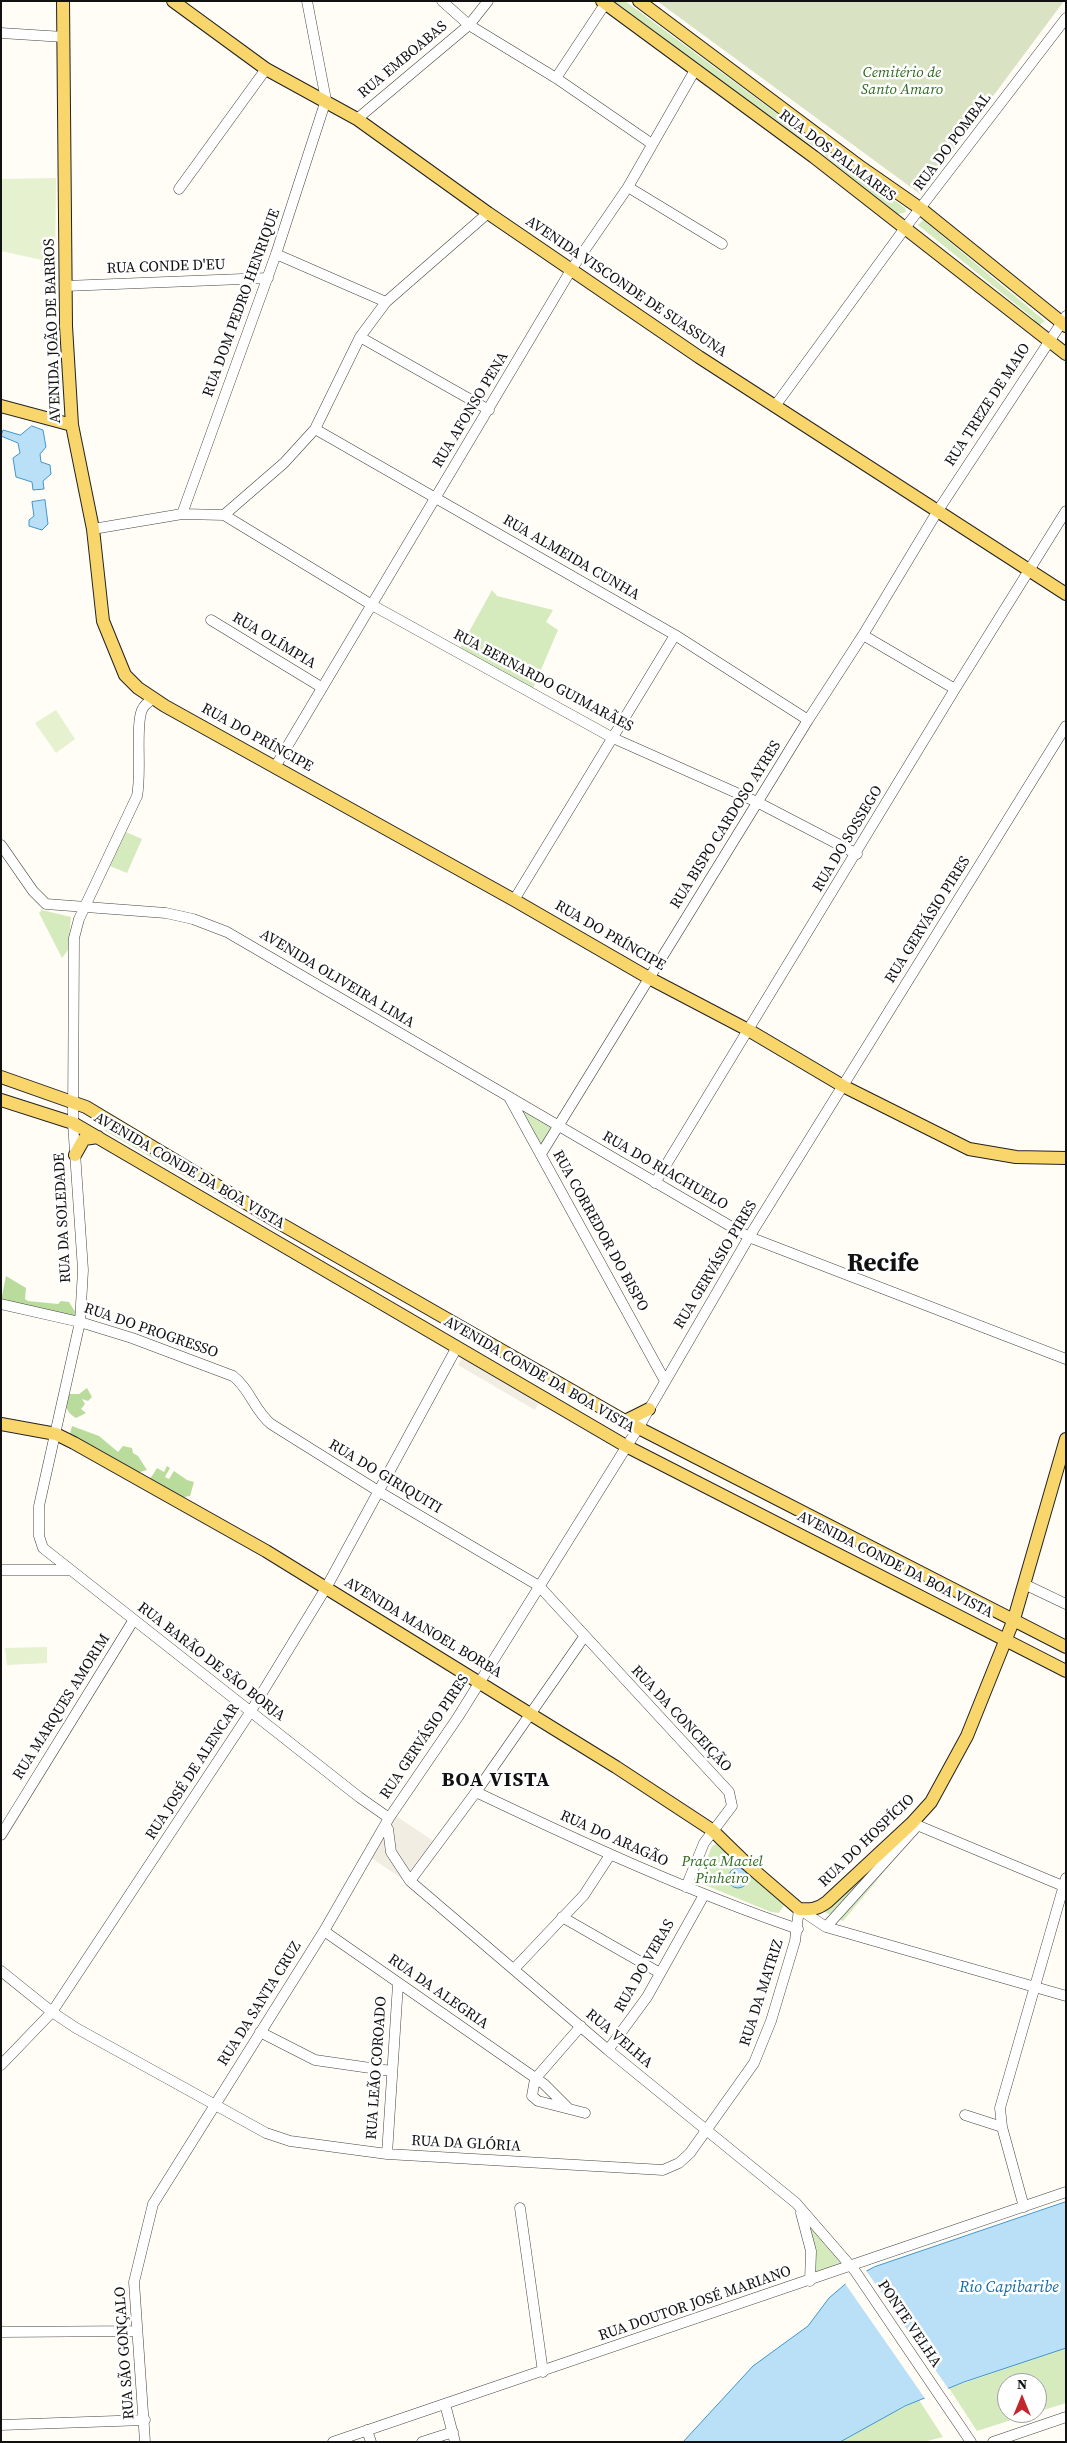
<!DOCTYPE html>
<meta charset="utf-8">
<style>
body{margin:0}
#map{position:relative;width:1067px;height:2443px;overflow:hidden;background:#fffdf5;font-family:"Source Serif 4",serif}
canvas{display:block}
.frame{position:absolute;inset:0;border:2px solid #111;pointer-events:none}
.north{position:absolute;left:997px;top:2373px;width:50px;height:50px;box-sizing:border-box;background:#fff;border:1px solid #a0a0a0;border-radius:50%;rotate:0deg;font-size:14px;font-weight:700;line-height:20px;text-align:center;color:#111}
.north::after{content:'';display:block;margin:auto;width:18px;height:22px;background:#c4262e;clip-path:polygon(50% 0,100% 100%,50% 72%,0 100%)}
</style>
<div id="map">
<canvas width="1067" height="2443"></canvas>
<div class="frame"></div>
<div class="north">N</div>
</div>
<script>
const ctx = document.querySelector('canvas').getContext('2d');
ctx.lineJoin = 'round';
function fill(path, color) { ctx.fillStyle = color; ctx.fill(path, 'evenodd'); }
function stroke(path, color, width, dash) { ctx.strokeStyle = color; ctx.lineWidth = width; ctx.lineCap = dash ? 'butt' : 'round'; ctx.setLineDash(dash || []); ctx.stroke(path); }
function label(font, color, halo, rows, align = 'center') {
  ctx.font = font + ' "Source Serif 4",serif'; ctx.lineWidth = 5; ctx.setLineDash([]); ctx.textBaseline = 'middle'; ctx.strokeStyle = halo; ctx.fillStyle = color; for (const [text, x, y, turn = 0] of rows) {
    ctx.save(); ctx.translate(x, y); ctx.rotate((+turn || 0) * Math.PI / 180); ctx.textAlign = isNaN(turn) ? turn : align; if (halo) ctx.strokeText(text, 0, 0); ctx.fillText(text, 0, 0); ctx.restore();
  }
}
fill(new Path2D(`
 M611,1H625L818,144V148L808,143Z
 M829,152L905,208L906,212L898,214L825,156V153Z
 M923,220L1045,321L1037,327L1034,319L918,225Z
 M492,590L497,596L553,610L546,622L558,630L531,693L458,652Z
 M126,832L142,839L127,873L110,866Z
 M42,910L71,917L68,950L62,958L39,913Z
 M508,1096L558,1127L541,1154Z
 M107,1129L275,1226L276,1228L105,1131Z
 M919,1830L843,1921L825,1912L871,1865Z
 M718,1843L784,1905L779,1913L771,1912L700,1883V1876L712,1846Z
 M794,2205L851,2266L816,2278Z
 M1066,2348V2403L1037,2412V2383H1007V2413H1033L977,2431L949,2388Z
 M919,2400L943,2437L923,2442H840L878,2420Z`), '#d5ebbd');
fill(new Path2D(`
 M6,1276L26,1288L25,1299L28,1301L58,1304L61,1301L69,1302L76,1313L75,1318L1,1301Z
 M87,1388L92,1397L88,1401L82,1399L85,1404L81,1409L86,1413L76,1418C65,1411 65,1406 68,1394H79Z
 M72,1426L99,1436L118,1452L123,1446L132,1448L133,1453L138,1456L147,1470L134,1474L69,1437Z
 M167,1466L170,1468L165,1477L169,1479L174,1471L187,1480L194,1482L190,1496L184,1497L182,1503L151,1484L150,1479L157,1468L164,1472Z`), '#b9dc9c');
fill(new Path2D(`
 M657,1H1064L920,194Z`), '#d9e3c4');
fill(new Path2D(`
 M56,178L55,263L1,251V179Z
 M56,710L75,739L56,753L35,723Z
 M47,1647V1663L7,1665L5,1648Z`), '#e6f2cf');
fill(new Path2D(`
 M464,1354L541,1398L535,1410L458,1365Z
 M393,1814L435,1842L407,1882L367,1855Z`), '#f1ede2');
const water = new Path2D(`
 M32,426L43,430L46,447L40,454L41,462L50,465L51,474L43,481L44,489L33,490L32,482L16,477L13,458L20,453L18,443L1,436L3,430L20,435Z
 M45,500L48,524L42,530L29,526V520L34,516L32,502Z
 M728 1878a10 10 0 1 1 20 0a10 10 0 1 1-20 0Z
 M1066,2202V2348L964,2382L905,2406L840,2442H683L753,2366L808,2326L829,2298L850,2280L874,2267Z`);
fill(water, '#b9e0f7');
stroke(water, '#3f96cf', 1);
fill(new Path2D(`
 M865,2269L950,2391L926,2400L844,2282Z`), '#fffdf5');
const minor = new Path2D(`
 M442,1L469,25L556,78L652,144
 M1,33L64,37
 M556,78L605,4
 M357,119L469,25L488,1
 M628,187L722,244
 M179,189L266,69
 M276,254L386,302
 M65,286L268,278
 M360,337L489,410
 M775,406L905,228L1066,18
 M315,429L675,635L808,720
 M182,514L276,254L326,100L307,1
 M224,515L372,605L613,738L757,802L857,854
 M93,529L182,514L224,515L284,463L315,429L360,337L386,302L488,213
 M211,620L321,687
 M863,635L955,689
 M153,699C148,702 144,705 142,710C135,726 142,773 137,796L79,919L74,938L73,1123L83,1270L80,1322L39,1506V1536L43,1548L359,1797L389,1818
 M275,767L571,270L628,187L695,70
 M1,845L33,891L46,904L166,913L193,919L227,932L749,1237L1066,1359
 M514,900L675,635
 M509,1097L665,1381
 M541,1154L808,720L863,635L937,512L1066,316
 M655,1183L955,689L1066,511
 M1,1304L80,1322L132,1338L233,1376C250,1389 254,1410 271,1424L383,1494L539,1586L729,1792L732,1806L704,1843L686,1887
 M1,1570H70
 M1024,1584L1066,1604
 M476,1792C581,1842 687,1891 798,1929
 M912,1823L1063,1886
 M385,1825L388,1829L391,1852L410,1881L608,2050L796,2203L855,2271L971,2442
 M1,1835L133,1621
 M410,1881L476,1792L584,1637
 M799,1909L826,1927L1066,1996
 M562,1917L660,1973
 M826,1927L918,1825
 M324,1931L544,2084L568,2108
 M514,1969L584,1895L610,1855
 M1,1971L52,2012L76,2028L266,2133L290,2141L387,2154L663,2170L679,2163L690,2153L754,2063L771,2021L795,1941L799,1909
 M581,2026L535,2079L532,2096L538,2101L585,2113
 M260,2032L315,2060L391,2071
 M608,2050L647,1997L704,1895
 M1,2065L52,2012L251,1711L326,1588L457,1347
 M965,2115L1002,2127
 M387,2154L398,1984
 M1024,2207L1002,2127L1000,2108L1066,1878
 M520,2208L543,2372
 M801,2213L811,2251L810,2281
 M1,2332L137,2331
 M445,2404L455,2442
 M1,2425L145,2420
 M367,2430L371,2442
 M145,2442L134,2282L153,2204L324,1931L389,1818L458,1717L640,1425L749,1237L1066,726
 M333,2442L1066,2192
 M422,2442L453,2432
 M993,2442L1066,2417`);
const major = new Path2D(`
 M63,1L66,326L72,425L93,529L103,621L125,675L138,688L165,706L514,900L649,978L750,1031L843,1086L969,1149L1016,1157L1066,1158
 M173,1L266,69L357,119L488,213L699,357L1066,594
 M602,1L814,157L1066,354
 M639,1L862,168L921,209L1066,326
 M1,406L72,425
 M1,1077L86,1107L281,1224L625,1421L1066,1647
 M1,1100L73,1123L626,1446L1066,1671
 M75,1155L84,1139L98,1137
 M625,1421L649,1409
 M1,1424L56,1434L74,1443L266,1551L616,1767L712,1830L749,1866L799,1909C811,1910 818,1909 827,1902L912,1823L931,1802L967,1736L1014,1619L1066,1439`);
stroke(minor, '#444', 11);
stroke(major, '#222', 14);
stroke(minor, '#fff', 10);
stroke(major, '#f9d66b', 12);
label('15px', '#111', '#fff', [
 ["RUA EMBOABAS",403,60,-40],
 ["RUA DO POMBAL",953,142,-53],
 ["RUA DOS PALMARES",837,156,37],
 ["RUA CONDE D'EU",166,267,-2],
 ["AVENIDA VISCONDE DE SUASSUNA",626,287,34],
 ["RUA DOM PEDRO HENRIQUE",242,303,-70],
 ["AVENIDA JOÃO DE BARROS",53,331,-92],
 ["RUA TREZE DE MAIO",988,405,-57],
 ["RUA AFONSO PENA",471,410,-59],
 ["RUA ALMEIDA CUNHA",571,558,30],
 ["RUA OLÍMPIA",274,641,31],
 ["RUA BERNARDO GUIMARÃES",543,681,28],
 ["RUA DO PRÍNCIPE",257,738,29],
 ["RUA BISPO CARDOSO AYRES",726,825,-58],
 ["RUA DO SOSSEGO",848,839,-59],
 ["RUA GERVÁSIO PIRES",928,920,-58],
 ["RUA DO PRÍNCIPE",610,936,30],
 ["AVENIDA OLIVEIRA LIMA",337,979,31],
 ["AVENIDA CONDE DA BOA VISTA",189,1171,30],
 ["RUA DO RIACHUELO",665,1171,30],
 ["RUA DA SOLEDADE",63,1218,-93],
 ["RUA CORREDOR DO BISPO",600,1231,61],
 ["RUA GERVÁSIO PIRES",716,1265,-59],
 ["RUA DO PROGRESSO",151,1331,19],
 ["AVENIDA CONDE DA BOA VISTA",539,1375,30],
 ["RUA DO GIRIQUITI",385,1477,31],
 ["AVENIDA CONDE DA BOA VISTA",895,1565,27],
 ["AVENIDA MANOEL BORBA",423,1628,31],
 ["RUA BARÃO DE SÃO BORJA",211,1662,38],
 ["RUA MARQUES AMORIM",62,1707,-58],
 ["RUA DA CONCEIÇÃO",681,1719,47],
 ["RUA GERVÁSIO PIRES",425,1737,-56],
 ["RUA JOSÉ DE ALENCAR",193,1772,-57],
 ["RUA DO ARAGÃO",614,1839,24],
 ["RUA DO HOSPÍCIO",867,1841,-44],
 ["RUA DO VERAS",645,1966,-60],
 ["RUA DA ALEGRIA",438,1992,35],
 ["RUA DA MATRIZ",762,1993,-72],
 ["RUA DA SANTA CRUZ",260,2004,-58],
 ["RUA VELHA",619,2039,40],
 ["RUA LEÃO COROADO",377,2068,-86],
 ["RUA DA GLÓRIA",466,2144,3],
 ["RUA DOUTOR JOSÉ MARIANO",695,2304,-19],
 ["PONTE VELHA",909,2324,56],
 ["RUA SÃO GONÇALO",125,2353,-94]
]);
label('italic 15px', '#2f6b1f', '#fff', [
 ["Cemitério de",902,73],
 ["Santo Amaro",902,90],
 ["Praça Maciel",722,1862],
 ["Pinheiro",722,1879]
]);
label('italic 16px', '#1768a6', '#fff', [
 ["Rio Capibaribe",1009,2288]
]);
ctx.letterSpacing = '1px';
label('bold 20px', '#111', '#fff', [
 ["BOA VISTA",496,1781]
]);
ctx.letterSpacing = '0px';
label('bold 25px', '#111', '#fff', [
 ["Recife",883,1265]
]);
</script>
